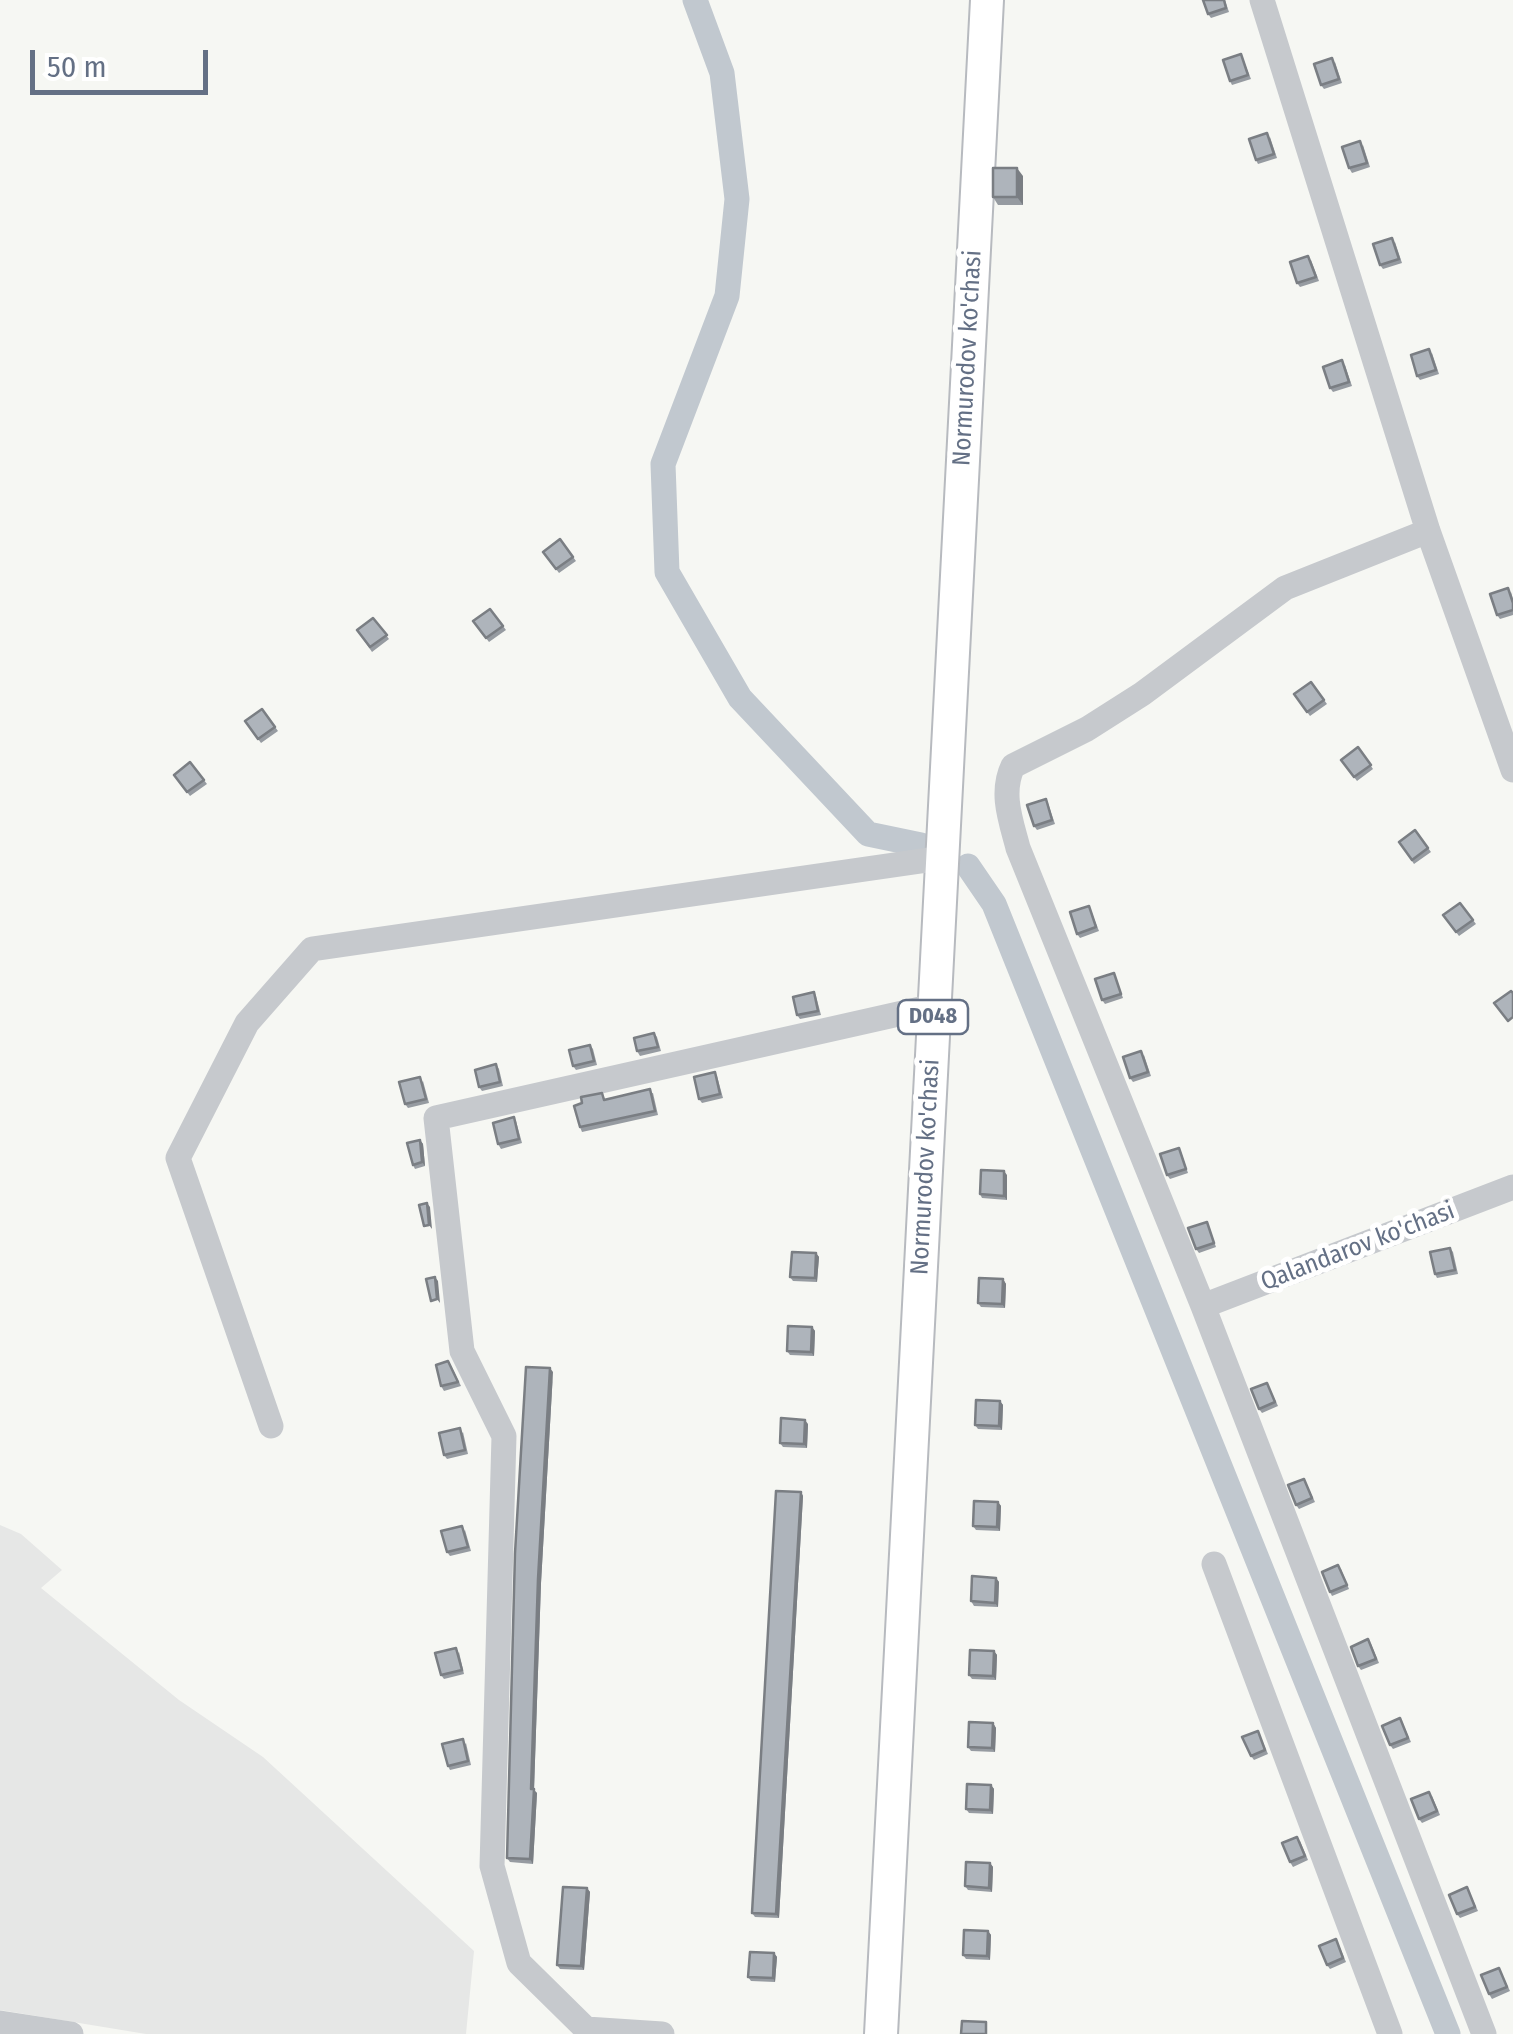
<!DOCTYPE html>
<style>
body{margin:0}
#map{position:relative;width:1513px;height:2034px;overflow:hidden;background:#f6f7f3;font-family:"Fira Sans Condensed",sans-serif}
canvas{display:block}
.scale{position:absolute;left:30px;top:50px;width:178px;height:45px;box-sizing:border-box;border:5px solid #647085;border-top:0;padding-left:12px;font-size:30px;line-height:35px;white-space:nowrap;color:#647085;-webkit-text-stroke:8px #fff;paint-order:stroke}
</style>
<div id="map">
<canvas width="1513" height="2034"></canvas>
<div class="scale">50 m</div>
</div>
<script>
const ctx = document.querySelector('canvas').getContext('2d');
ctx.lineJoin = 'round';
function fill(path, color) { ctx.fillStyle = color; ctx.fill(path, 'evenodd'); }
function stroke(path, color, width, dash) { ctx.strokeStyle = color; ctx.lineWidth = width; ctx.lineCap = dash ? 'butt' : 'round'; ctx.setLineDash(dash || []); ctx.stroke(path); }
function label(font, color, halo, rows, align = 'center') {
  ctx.font = font + ' "Fira Sans Condensed",sans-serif'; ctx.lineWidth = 10; ctx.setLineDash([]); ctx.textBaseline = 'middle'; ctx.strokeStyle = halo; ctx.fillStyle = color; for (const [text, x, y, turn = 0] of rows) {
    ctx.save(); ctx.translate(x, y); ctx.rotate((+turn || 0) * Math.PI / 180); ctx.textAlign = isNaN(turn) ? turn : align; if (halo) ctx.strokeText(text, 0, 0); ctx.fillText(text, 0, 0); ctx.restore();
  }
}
fill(new Path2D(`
 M0,1525L21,1534L62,1570L41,1588L179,1700L263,1757L474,1951L466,2034H146L0,2010Z`), '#e6e7e6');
stroke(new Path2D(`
 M695,0L722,73L737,199L727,296L663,464L667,572L740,698L868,834L921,845
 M968,866L994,904L1448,2034`), '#c1c8cf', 25);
const major = new Path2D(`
 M881,2034L987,0`);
stroke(major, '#b7babf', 36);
stroke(new Path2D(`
 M1262,0L1428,531L1513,770
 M1428,531L1285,588L1142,694L1087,729L1013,766C1000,793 1011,821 1018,848L1203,1306L1484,2034
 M1203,1306L1513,1187
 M271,1426L178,1158L247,1023L312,949L942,858
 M1214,1564L1390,2034
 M0,2023L71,2034
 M662,2034L586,2029L519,1963L492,1866L504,1436L462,1351L436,1118L934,1006`), '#c6c9cd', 25);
stroke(major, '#fff', 32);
fill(new Path2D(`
 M1225,0L1229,12L1211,18L1208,14Z
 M1241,54L1251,79L1232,85L1230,81Z
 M1335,62L1342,83L1324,89L1321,85Z
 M1270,137L1277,158L1258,164L1256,160Z
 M1363,145L1370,167L1352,173L1349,168Z
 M1023,176V205H998L993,197Z
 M1395,242L1402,263L1383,269L1380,265Z
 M1311,260L1319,281L1300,287L1297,283Z
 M1432,353L1439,374L1420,380L1417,376Z
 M1345,365L1352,386L1333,392L1330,388Z
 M560,539L576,561L559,573L543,552Z
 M1511,592L1513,599V615L1500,619L1497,615Z
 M490,609L506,630L489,642L473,621Z
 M373,618L389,639L372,652L357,630Z
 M1311,682L1327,704L1310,716L1294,694Z
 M262,709L278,731L261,743L245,721Z
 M1358,747L1373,769L1357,781L1341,760Z
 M190,762L207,784L190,796L174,775Z
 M1048,803L1055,824L1037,830L1034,826Z
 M1415,830L1431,852L1414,864L1399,842Z
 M1460,903L1476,924L1459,936L1443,915Z
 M1089,906L1099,931L1080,938L1077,934Z
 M1114,973L1123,998L1105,1004L1102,1000Z
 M814,992L816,996L821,1015L800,1019L797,1015Z
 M654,1033L657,1037L661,1051L640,1056L637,1051Z
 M590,1045L593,1049L597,1065L576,1070L573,1066Z
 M1144,1055L1151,1076L1133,1082L1130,1078Z
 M496,1064L499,1069L503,1086L482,1091L479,1087Z
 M717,1076L723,1098L702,1103L699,1099Z
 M423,1081L429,1103L408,1108L405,1104Z
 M602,1093L605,1099L653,1093L658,1115L582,1132L580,1127L582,1103Z
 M516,1121L522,1143L501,1149L498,1144Z
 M420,1140L423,1144L425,1166L415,1169L413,1165Z
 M1181,1152L1188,1173L1170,1179L1167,1175Z
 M1007,1175V1200L982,1198L980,1194Z
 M1207,1222L1216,1247L1199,1253L1196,1249Z
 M1450,1248L1453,1252L1458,1274L1437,1278L1435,1274Z
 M816,1253L819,1257L817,1282L793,1281L790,1277Z
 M1003,1279L1006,1284L1005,1308L981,1307L978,1303Z
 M812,1327L815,1331L814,1356L790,1355L787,1351Z
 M451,1366L461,1386L444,1391L441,1386Z
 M553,1372L541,1583L534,1790L537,1793L533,1864L510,1862L507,1858Z
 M1269,1387L1278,1406L1262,1413L1259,1409Z
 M1000,1401L1003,1405L1002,1430L978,1429L975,1425Z
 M808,1424L807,1448L783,1447L780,1443Z
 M463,1432L468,1454L447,1459L444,1455Z
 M1304,1479L1315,1502L1299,1509L1296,1505Z
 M801,1492L803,1496L779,1918L755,1917L752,1913Z
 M998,1502L1001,1506L1000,1531L976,1530L973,1526Z
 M465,1530L471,1551L450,1556L447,1552Z
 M1341,1569L1349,1589L1332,1596L1330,1592Z
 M996,1578L999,1582L998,1607L974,1606L971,1601Z
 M1371,1644L1379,1663L1361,1670L1358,1666Z
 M994,1651L997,1655L996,1680L972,1679L969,1675Z
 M459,1652L464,1674L444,1679L441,1675Z
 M1402,1722L1411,1742L1393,1749L1390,1745Z
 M993,1723L996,1728L995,1752L971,1751L968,1747Z
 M1258,1731L1268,1754L1254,1760L1251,1756Z
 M466,1743L471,1765L450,1770L448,1766Z
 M991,1785L994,1789L993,1814L969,1813L966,1809Z
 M1432,1796L1440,1815L1422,1823L1419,1819Z
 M1300,1841L1308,1860L1293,1867L1290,1862Z
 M990,1863L993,1867L992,1892L968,1890L965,1886Z
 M1467,1887L1478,1911L1460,1918L1457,1914Z
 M587,1888L590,1892L584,1970L560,1969L557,1965Z
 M988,1931L991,1935L990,1960L966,1959L963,1955Z
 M1338,1943L1346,1962L1330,1969L1327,1965Z
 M774,1953L777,1957L775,1982L751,1981L748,1977Z
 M1499,1968L1510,1991L1492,1999L1489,1994Z`), '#969ba1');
fill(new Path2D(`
 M1017,168L1023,176V205L1017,197Z
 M420,1140L423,1144L425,1166L422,1162Z
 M1004,1171L1007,1175V1200L1004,1196Z
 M427,1203L430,1207L432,1229L429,1225Z
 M816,1253L819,1257L817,1282L815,1278Z
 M435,1277L438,1281L440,1303L437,1299Z
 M1003,1279L1006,1284L1005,1308L1002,1304Z
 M812,1327L815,1331L814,1356L811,1352Z
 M550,1368L553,1372L541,1583L534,1790L537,1793L533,1864L530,1859L531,1789L538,1579Z
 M1000,1401L1003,1405L1002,1430L999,1426Z
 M805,1420L808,1424L807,1448L804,1444Z
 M801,1492L803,1496L779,1918L776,1914Z
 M998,1502L1001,1506L1000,1531L997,1527Z
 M996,1578L999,1582L998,1607L995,1603Z
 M994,1651L997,1655L996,1680L993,1676Z
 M993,1723L996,1728L995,1752L992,1748Z
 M991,1785L994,1789L993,1814L990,1810Z
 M990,1863L993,1867L992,1892L989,1888Z
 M587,1888L590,1892L584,1970L581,1966Z
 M988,1931L991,1935L990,1960L987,1956Z
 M774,1953L777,1957L775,1982L773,1978Z`), '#7a7e83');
const building = new Path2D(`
 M1203,0H1224L1226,8L1208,14Z
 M1241,54L1248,75L1230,81L1223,60Z
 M1332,58L1339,79L1321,85L1314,64Z
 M1267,133L1274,154L1256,160L1249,139Z
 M1360,141L1367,163L1349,168L1342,147Z
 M993,168H1017V197H993Z
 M1392,238L1399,259L1380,265L1373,244Z
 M1308,256L1316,277L1297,283L1290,262Z
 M1429,349L1436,370L1417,376L1411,355Z
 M1342,360L1349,382L1330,388L1323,367Z
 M560,539L573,557L556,569L543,552Z
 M1508,588L1513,603V610L1497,615L1490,594Z
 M490,609L503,626L486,638L473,621Z
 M373,618L387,635L370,647L357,630Z
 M1311,682L1324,700L1307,712L1294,694Z
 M262,709L275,727L258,739L245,721Z
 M1358,747L1371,765L1354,777L1341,760Z
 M190,762L204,780L187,792L174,775Z
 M1046,799L1052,820L1034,826L1027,805Z
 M1415,830L1428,848L1412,860L1399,842Z
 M1460,903L1473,920L1456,932L1443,915Z
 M1089,906L1096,927L1077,934L1070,912Z
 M1114,973L1121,994L1102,1000L1095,979Z
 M1511,991L1513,993V1017L1508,1021L1494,1003Z
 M814,992L818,1011L797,1015L793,997Z
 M654,1033L658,1047L637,1051L634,1038Z
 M590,1045L594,1061L573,1066L569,1050Z
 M1141,1051L1148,1072L1130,1078L1123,1057Z
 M496,1064L500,1082L479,1087L475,1070Z
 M715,1072L720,1094L699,1099L694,1077Z
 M420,1077L426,1099L405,1104L399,1082Z
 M650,1089L655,1111L580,1127L574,1106L582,1103L581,1097L602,1093L604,1100Z
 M514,1117L519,1139L498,1144L493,1123Z
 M420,1140L422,1162L413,1165L407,1143Z
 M1179,1148L1186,1169L1167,1175L1160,1154Z
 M981,1170L1004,1171V1196L980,1194Z
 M427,1203L429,1225L424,1226L419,1205Z
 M1207,1222L1214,1243L1196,1249L1188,1228Z
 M1450,1248L1455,1270L1435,1274L1430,1252Z
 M792,1252L816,1253L815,1278L790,1277Z
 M435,1277L437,1299L431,1301L426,1279Z
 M979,1278L1003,1279L1002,1304L978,1303Z
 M788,1326L812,1327L811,1352L787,1351Z
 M448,1361L458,1382L441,1386L436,1365Z
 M526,1367L550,1368L538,1579L531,1789H534L530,1859L507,1858L515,1553Z
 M1267,1383L1275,1402L1259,1409L1251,1389Z
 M976,1400L1000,1401L999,1426L975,1425Z
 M781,1418L805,1420L804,1444L780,1443Z
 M460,1428L465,1450L444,1455L439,1433Z
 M1304,1479L1312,1498L1296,1505L1288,1485Z
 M776,1491L801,1492L776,1914L752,1913Z
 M974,1501L998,1502L997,1527L973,1526Z
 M462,1526L468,1547L447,1552L441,1531Z
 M1338,1565L1347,1585L1330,1592L1322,1572Z
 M972,1576L996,1578L995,1603L971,1601Z
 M1368,1639L1376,1659L1358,1666L1351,1647Z
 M456,1648L462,1670L441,1675L435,1653Z
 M970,1650L994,1651L993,1676L969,1675Z
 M1400,1718L1408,1738L1390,1745L1382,1726Z
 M969,1722L993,1723L992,1748L968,1747Z
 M1258,1731L1265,1750L1251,1756L1242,1737Z
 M463,1739L468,1761L448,1766L442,1744Z
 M967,1784L991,1785L990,1810L966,1809Z
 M1429,1792L1437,1811L1419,1819L1411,1799Z
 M1297,1837L1305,1856L1290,1862L1282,1843Z
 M966,1862L990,1863L989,1888L965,1886Z
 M563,1887L587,1888L581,1966L557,1965Z
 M1467,1887L1475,1907L1457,1914L1449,1895Z
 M964,1930L988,1931L987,1956L963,1955Z
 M1336,1939L1343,1958L1327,1965L1319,1946Z
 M750,1952L774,1953L773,1978L748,1977Z
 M1499,1968L1507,1987L1489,1994L1481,1975Z
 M962,2021L986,2022V2034H961Z`);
fill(building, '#aeb4bb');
stroke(building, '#7a7e83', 2.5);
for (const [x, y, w] of [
 [933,1017,70]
]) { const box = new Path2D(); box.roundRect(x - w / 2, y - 17, w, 34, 8); ctx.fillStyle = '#fff'; ctx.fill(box); stroke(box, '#647085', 2.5); }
label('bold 22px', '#647085', null, [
 ["D048",933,1017]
]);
label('25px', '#647085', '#fff', [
 ["Normurodov ko'chasi",968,358,-87],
 ["Normurodov ko'chasi",926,1167,-87],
 ["Qalandarov ko'chasi",1358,1247,-21]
]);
</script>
